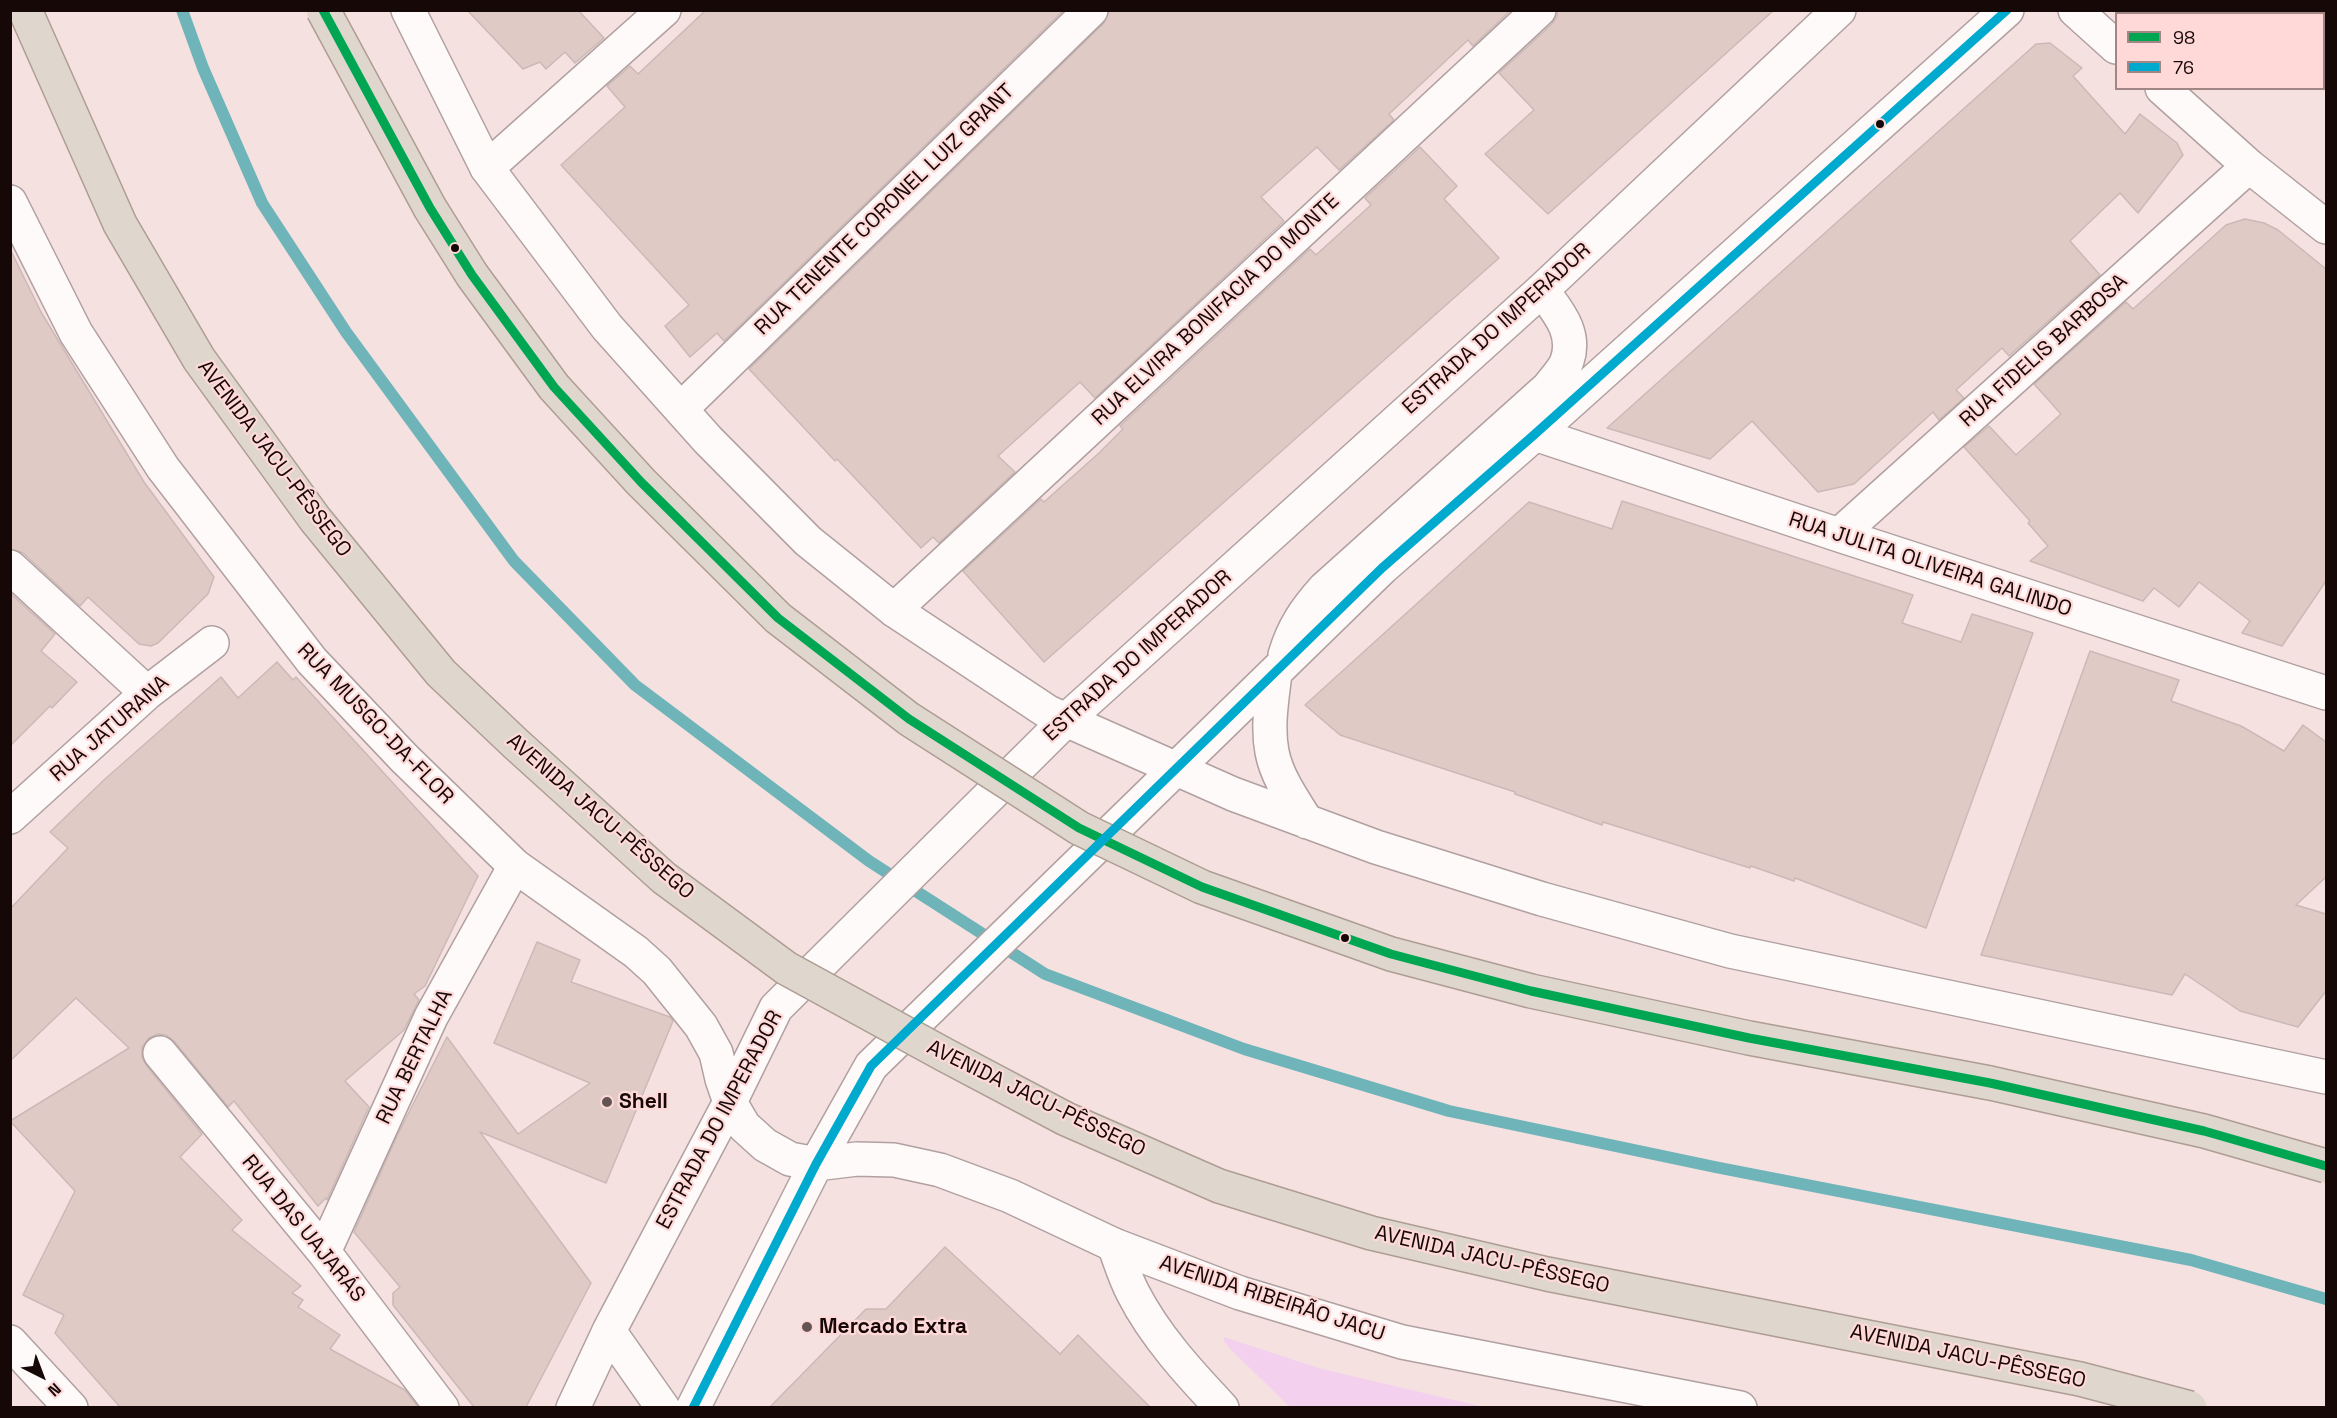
<!DOCTYPE html>
<meta charset="utf-8">
<style>
body{margin:0}
#map{position:relative;width:2337px;height:1418px;overflow:hidden;background:#f6e1e1;font-family:"Space Grotesk",sans-serif}
canvas{display:block}
.frame{position:absolute;inset:0;border:12px solid #170808;pointer-events:none}
.legend{position:absolute;left:2115px;top:12px;width:210px;height:78px;box-sizing:border-box;background:#ffd9d8;border:2px solid #a28585;margin:0;padding:8px 10px;list-style:none;font-size:18px;color:#170808}
.legend li{display:flex;align-items:center;gap:12px;height:30px}
.legend b{width:30px;border:2px solid #a28585}
.north{position:absolute;left:12px;top:1346px;width:60px;height:60px;-webkit-text-stroke:4px #ffd9d8;paint-order:stroke;rotate:138deg;font-size:16px;font-weight:700;line-height:24px;text-align:center;color:#170808}
.north::after{content:'';display:block;margin:auto;width:21px;height:27px;background:#170808;clip-path:polygon(50% 0,100% 100%,50% 72%,0 100%)}
</style>
<div id="map">
<canvas width="2337" height="1418"></canvas>
<div class="frame"></div>
<ul class="legend">
<li><b style="height:8px;background:#00a651"></b>98</li>
<li><b style="height:8px;background:#00a9ce"></b>76</li>
</ul>
<div class="north">N</div>
</div>
<script>
const ctx = document.querySelector('canvas').getContext('2d');
ctx.lineJoin = 'round';
function fill(path, color) { ctx.fillStyle = color; ctx.fill(path, 'evenodd'); }
function stroke(path, color, width, dash) { ctx.strokeStyle = color; ctx.lineWidth = width; ctx.lineCap = dash ? 'butt' : 'round'; ctx.setLineDash(dash || []); ctx.stroke(path); }
function label(font, color, halo, rows, align = 'center') {
  ctx.font = font + ' "Space Grotesk",sans-serif'; ctx.lineWidth = 4.5; ctx.setLineDash([]); ctx.textBaseline = 'middle'; ctx.strokeStyle = halo; ctx.fillStyle = color; for (const [text, x, y, turn = 0] of rows) {
    ctx.save(); ctx.translate(x, y); ctx.rotate((+turn || 0) * Math.PI / 180); ctx.textAlign = isNaN(turn) ? turn : align; if (halo) ctx.strokeText(text, 0, 0); ctx.fillText(text, 0, 0); ctx.restore();
  }
}
fill(new Path2D(`
 M1224,1337L1322,1369L1484,1407H1290L1230,1349L1224,1341Z`), '#f3d1ee');
stroke(new Path2D(`
 M182,10L203,68L262,203L346,332L514,561L635,685L869,861L1045,974L1244,1049L1449,1111L1715,1167L2191,1260L2326,1299`), '#6eb4b8', 12);
const building = new Path2D(`
 M467,10H578L604,38L575,63L565,52L546,69L540,62L523,69Z
 M706,10H1064L724,341L717,333L690,357L665,326L689,305L561,165L625,107L607,86L630,66L638,74Z
 M1109,10H1511L1473,46L1468,40L1389,114L1394,120L1339,170L1317,147L1261,197L1284,221L1095,398L1080,382L998,456L1015,472L939,543L933,537L921,548L837,459L835,461L749,369L1104,23Z
 M1557,10H1774L1548,214L1485,154L1534,110L1499,73L1552,24L1557,16Z
 M2050,43L2082,68L2073,76L2125,134L2140,114L2177,143L2183,155L2138,213L2120,193L2070,241L2100,275L2009,356L2002,348L1956,390L1964,398L1939,420L1933,412L1854,484L1818,492L1752,421L1710,459L1607,428L2036,44Z
 M1420,147L1457,186L1444,199L1499,258L1044,662L963,571L1041,499L1044,502L1099,453L1123,429L1120,426L1310,249L1316,255L1371,205L1365,198Z
 M2245,219L2264,223L2278,230L2326,269V581L2282,646L2242,633L2250,621L2199,582L2179,607L2154,588L2143,601L2030,561L2048,546L2028,523L2030,521L1964,447L1989,426L2016,455L2061,414L2034,384L2126,302L2133,309L2226,225Z
 M10,249L41,312L144,482L214,577L208,594L158,643L151,646L139,644L88,597L80,606L23,553L10,549Z
 M1622,501L1913,595L1902,623L1961,642L1972,614L2033,633L1926,928L1795,878L1794,881L1751,866L1750,868L1603,822L1602,825L1515,794V792L1340,735L1305,705L1529,502L1612,529Z
 M10,593L55,634L41,651L77,682L52,708L50,706L10,746Z
 M2090,651L2179,680L2171,701L2241,726L2284,751L2303,725L2326,742V877L2296,905L2326,914V991L2298,1027L2240,1011L2185,974L2172,995L1981,955Z
 M277,662L293,680L296,677L478,876L425,986L414,994L419,1000L404,1030L345,1081L369,1107L327,1200L326,1198L318,1206L234,1101L228,1107L174,1041L166,1035L158,1034L149,1038L142,1047V1057L146,1065L202,1134L180,1157L242,1220L232,1230L301,1286L292,1293L303,1300L298,1307L340,1335L330,1349L405,1390L418,1407H120L55,1333L64,1315L23,1295L75,1191L10,1121L129,1048L76,998L10,1061V909L68,848L50,832L105,779L221,677L238,698Z
 M537,942L580,960L571,982L670,1017L673,1021L606,1183L480,1132L591,1283L526,1407H474L393,1305V1293L400,1287L354,1232L397,1136L447,1037L518,1134L590,1083L494,1043Z
 M945,1247L1060,1354L1078,1335L1150,1407H770L866,1309H886Z`);
fill(building, '#dfcac6');
stroke(building, '#cbb9b7', 1.5);
const street = new Path2D(`
 M2075,10L2116,47
 M2162,88L2249,166L2326,227
 M487,168L664,10
 M681,409L1091,10
 M1535,434L1839,535L2326,693
 M1839,535L2249,166
 M10,567L147,693
 M894,610L1539,10
 M10,817L147,693L212,643
 M160,1053L324,1252L442,1408
 M1114,1245C1120,1261 1125,1278 1133,1293C1155,1336 1189,1373 1222,1408
 M324,1252L431,1017L515,866
 M10,1342L71,1408`);
const secondary = new Path2D(`
 M408,10L487,168L607,327L708,440L808,541L894,610L1048,712L1233,794L1376,847L1542,899L1730,951L2326,1077
 M10,202L76,333L163,468L312,661L404,758L515,866L636,952L657,971L701,1026L716,1053L722,1079L730,1102L744,1126L765,1145L790,1159L816,1164L857,1159L894,1160L940,1170L1010,1196L1114,1245L1240,1293L1402,1342L1740,1408
 M1285,655C1293,628 1305,610 1324,589L1548,388C1554,380 1564,370 1567,361C1577,332 1557,311 1542,290
 M1275,673C1272,699 1267,726 1272,752C1277,778 1294,801 1307,822
 M609,1331L663,1408
 M573,1408L609,1331L730,1102L776,1008L1066,720L1542,290L1839,10
 M693,1408L816,1164L871,1066L1382,568L1535,434L2007,10`);
stroke(street, '#b1a0a0', 36);
stroke(secondary, '#b1a0a0', 36);
stroke(street, '#fefafa', 33);
stroke(secondary, '#fefafa', 33);
const highwayBridge = new Path2D(`
 M25,10L120,224L199,359L315,519L441,673L516,744L664,878L786,968L945,1055L1066,1119L1219,1186L1371,1233L1547,1274L2080,1379L2190,1408
 M323,10L430,208L472,275L554,387L641,482L778,618L909,719L1079,828L1202,887L1391,954L1531,991L1749,1038L1990,1083L2204,1131L2326,1166`);
stroke(highwayBridge, '#ad9d93', 36, []);
stroke(highwayBridge, '#dfd6cd', 33);
stroke(new Path2D(`
 M323,10L430,208L472,275L554,387L641,482L778,618L909,719L1079,828L1202,887L1391,954L1531,991L1749,1038L1990,1083L2204,1131L2326,1166`), '#00a651', 9);
stroke(new Path2D(`
 M693,1408L816,1164L871,1066L1382,568L1535,434L2007,10`), '#00a9ce', 9);
for (const [x, y, r, color] of [
 [1880,124,5,"#170808"],
 [455,248,5,"#170808"],
 [1345,938,5,"#170808"],
 [607,1102,6,"#655454"],
 [807,1327,6,"#655454"]
]) { const dot = new Path2D(); dot.arc(x, y, r, 0, 2 * Math.PI); ctx.fillStyle = color; ctx.fill(dot); stroke(dot, '#ffd9d8', 2); }
label('21px', '#170808', '#ffd9d8', [
 ["RUA TENENTE CORONEL LUIZ GRANT",885,210,-44],
 ["RUA ELVIRA BONIFACIA DO MONTE",1216,310,-43],
 ["ESTRADA DO IMPERADOR",1497,329,-42],
 ["RUA FIDELIS BARBOSA",2044,351,-42],
 ["AVENIDA JACU-PÊSSEGO",274,459,53],
 ["RUA JULITA OLIVEIRA GALINDO",1930,565,18],
 ["ESTRADA DO IMPERADOR",1138,656,-42],
 ["RUA MUSGO-DA-FLOR",375,724,46],
 ["RUA JATURANA",110,729,-41],
 ["AVENIDA JACU-PÊSSEGO",600,817,41],
 ["RUA BERTALHA",415,1057,-64],
 ["AVENIDA JACU-PÊSSEGO",1036,1099,26],
 ["ESTRADA DO IMPERADOR",720,1120,-62],
 ["RUA DAS UAJARÁS",303,1229,51],
 ["AVENIDA JACU-PÊSSEGO",1492,1260,13],
 ["AVENIDA RIBEIRÃO JACU",1272,1299,18],
 ["AVENIDA JACU-PÊSSEGO",1968,1357,12]
]);
label('bold 21px', '#170808', '#ffd9d8', [
 ["Shell",619,1102],
 ["Mercado Extra",819,1327]
], 'left');
</script>
